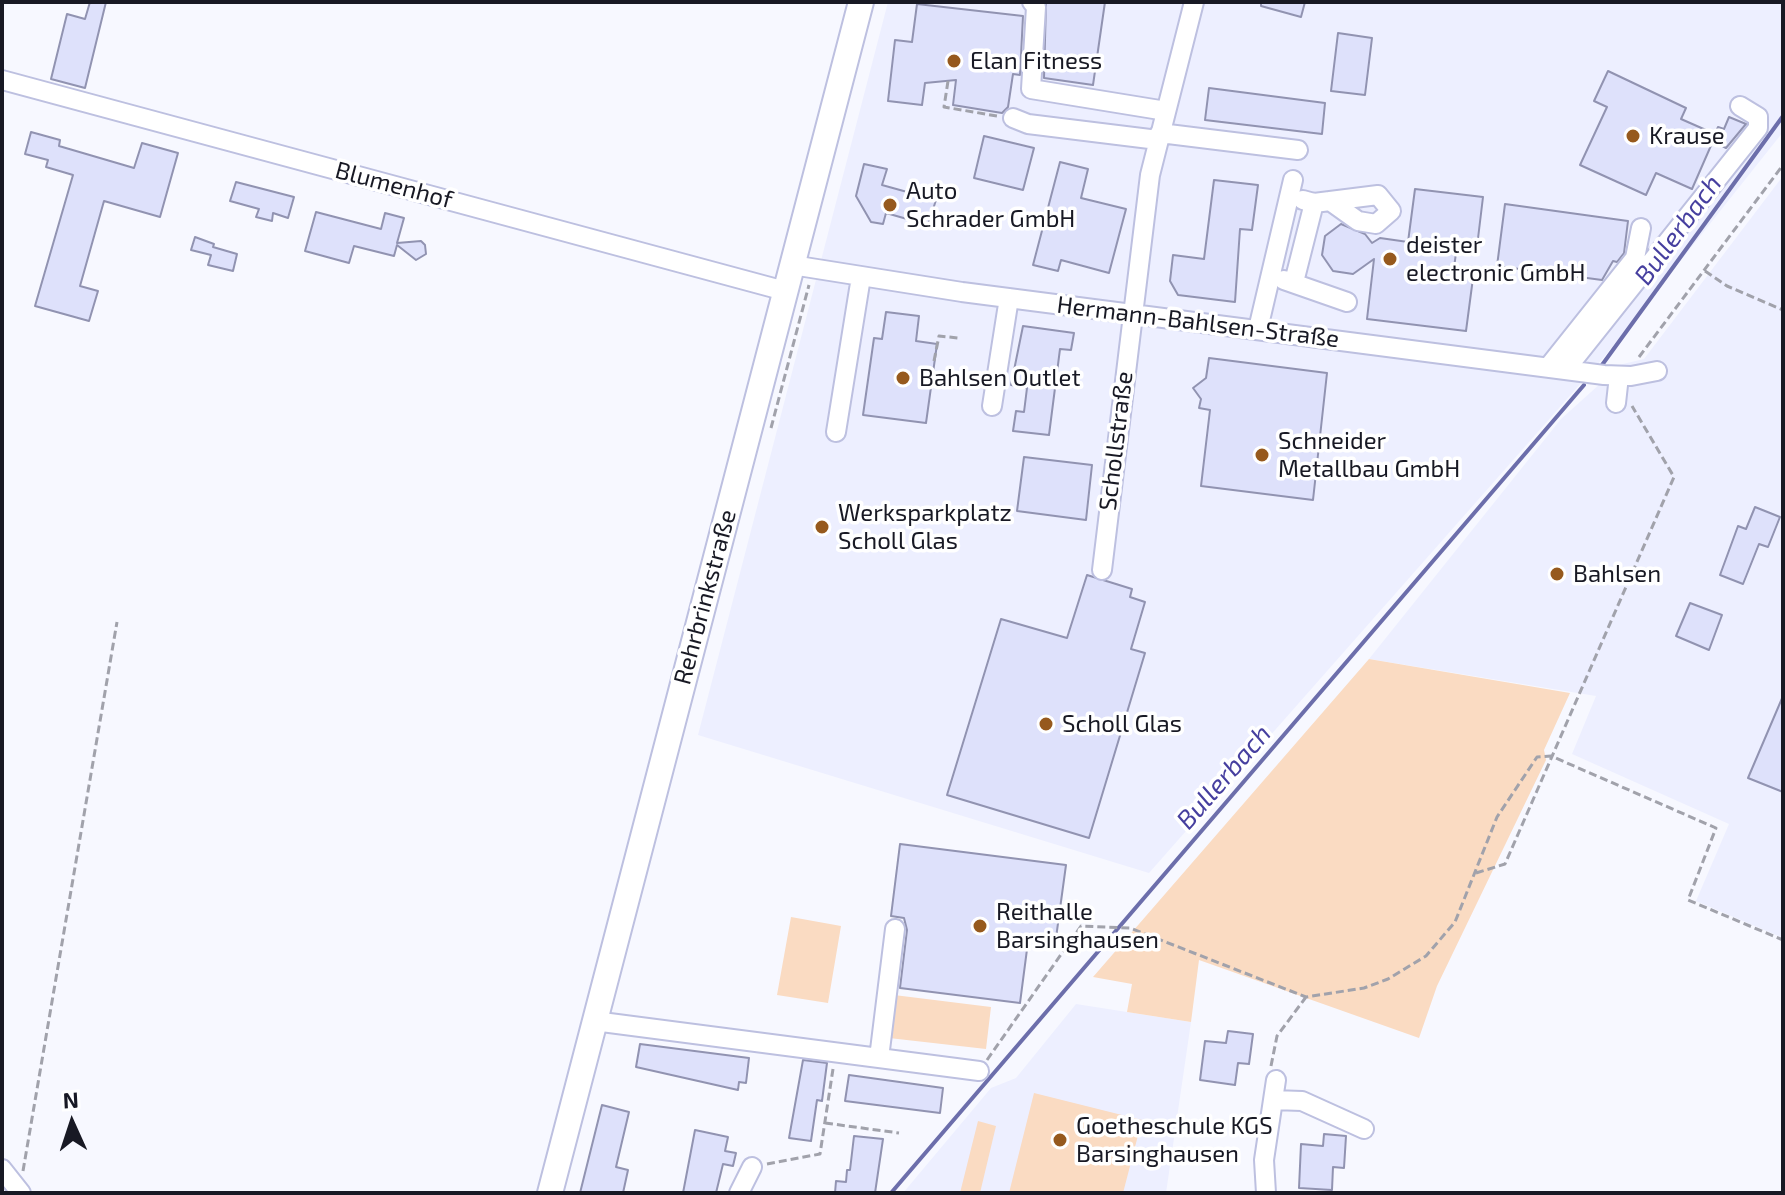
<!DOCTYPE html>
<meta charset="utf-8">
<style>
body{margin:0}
#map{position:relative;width:1785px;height:1195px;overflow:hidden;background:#f7f8ff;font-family:"Exo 2",sans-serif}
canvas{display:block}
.frame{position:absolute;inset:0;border:4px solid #181924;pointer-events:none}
.north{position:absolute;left:32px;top:1083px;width:80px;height:80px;-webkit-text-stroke:6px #fff;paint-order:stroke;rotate:357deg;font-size:22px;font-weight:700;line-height:32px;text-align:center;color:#181924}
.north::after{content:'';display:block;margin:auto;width:28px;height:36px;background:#181924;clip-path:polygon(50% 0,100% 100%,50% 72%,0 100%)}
</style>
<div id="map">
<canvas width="1785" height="1195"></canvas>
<div class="frame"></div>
<div class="north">N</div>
</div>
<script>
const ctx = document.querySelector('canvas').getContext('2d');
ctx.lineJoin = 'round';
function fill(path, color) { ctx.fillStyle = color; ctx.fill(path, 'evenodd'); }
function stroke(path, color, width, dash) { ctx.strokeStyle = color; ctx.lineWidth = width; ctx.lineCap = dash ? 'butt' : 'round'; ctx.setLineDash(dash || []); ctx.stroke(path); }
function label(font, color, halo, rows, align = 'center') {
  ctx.font = font + ' "Exo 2",sans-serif'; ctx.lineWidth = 7; ctx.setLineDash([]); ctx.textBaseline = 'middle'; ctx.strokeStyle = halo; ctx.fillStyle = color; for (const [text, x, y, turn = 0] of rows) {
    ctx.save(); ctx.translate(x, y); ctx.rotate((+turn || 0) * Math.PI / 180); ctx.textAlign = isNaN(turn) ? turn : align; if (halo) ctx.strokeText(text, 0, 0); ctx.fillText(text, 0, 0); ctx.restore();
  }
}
fill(new Path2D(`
 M888,2H1783V132L1604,357L1149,873L698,735Z
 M1783,176V938L1696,901L1729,824L1572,754L1596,696L1369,659L1561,419L1601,383L1606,368L1644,359Z
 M1076,1004L1191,1022L1166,1193H903L991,1088L1016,1078Z`), '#edefff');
fill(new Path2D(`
 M1369,659L1570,693L1544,750L1546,760L1437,986L1419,1038L1199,960L1191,1022L1127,1012L1132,984L1093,977Z
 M791,917L841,926L828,1003L777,995Z
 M894,995L991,1007L986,1049L889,1038Z
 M1034,1093L1142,1120L1123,1193H1009Z
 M978,1121L996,1126L980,1193H960Z`), '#fadbc2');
stroke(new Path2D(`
 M1602,365L1783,116
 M891,1193L1584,385`), '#6c6eab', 4);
const building = new Path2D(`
 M90,2H106L85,88L51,79L67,14L85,19Z
 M1046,2H1105L1093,85L1044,78Z
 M1261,2H1305L1301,17L1261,6Z
 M917,4L1023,16L1020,75L1013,74L1008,107L1002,113L953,105L956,80L925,83L922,105L888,101L895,40L912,42Z
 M1338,33L1372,38L1365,95L1331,91Z
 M1608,71L1686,108L1681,119L1715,134L1718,127L1724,129L1729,117L1746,124L1726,148L1713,141L1692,189L1656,173L1646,195L1580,165L1607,107L1594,101Z
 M1209,88L1325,103L1322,134L1205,120Z
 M31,132L60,140L59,146L134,168L142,143L178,153L160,217L104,201L80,286L98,291L89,321L35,306L73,175L46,167L48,160L25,154Z
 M984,136L1034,148L1023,190L974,178Z
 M1060,162L1088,169L1081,198L1126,209L1109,273L1061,260L1058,271L1033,265Z
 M864,164L887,169L882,185L936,200L928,225L886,213L883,224L871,222L856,196Z
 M1214,180L1258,185L1252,230L1240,229L1235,302L1178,295L1170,281L1173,255L1204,259Z
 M236,182L294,197L288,218L273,213L272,221L256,217L259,209L230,201Z
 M1415,189L1483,197L1476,255L1456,253L1453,275L1473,278L1466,331L1367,319L1374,259L1353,274L1333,271L1322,255L1325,236L1341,224L1365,234L1372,243L1380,238L1408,242Z
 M1505,204L1628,221L1624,253L1617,262L1613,261L1602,280L1497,266Z
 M316,212L381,229L385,213L404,218L397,243L421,241L425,245L426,254L416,260L397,245L394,256L354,246L349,263L305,251Z
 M195,237L214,244L213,247L237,254L233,271L208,265L211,255L191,250Z
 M886,312L919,316L916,341L937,344L926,423L863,415L874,338L882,339Z
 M1023,326L1074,333L1071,350L1060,349L1049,435L1013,431L1016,411L1024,412L1027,388L1011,385Z
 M1209,358L1327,373L1313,500L1201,486L1210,410L1199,408L1201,399L1193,388L1206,378Z
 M1024,457L1092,465L1086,520L1017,511Z
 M1755,507L1780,517L1768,547L1759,544L1743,584L1720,575L1738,526L1746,529Z
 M1087,575L1132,589L1130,597L1145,602L1131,649L1145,653L1089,838L947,795L1001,619L1067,638Z
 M1690,603L1722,615L1709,650L1676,636Z
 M1783,696V792L1748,778Z
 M900,844L1066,865L1056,938L1029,934L1020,1003L900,988L907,930L904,918L891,916Z
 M1228,1031L1253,1034L1249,1064L1238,1063L1235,1085L1200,1080L1205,1041L1226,1043Z
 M640,1044L749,1058L746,1083L739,1082L738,1090L636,1067Z
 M803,1060L827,1063L822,1101L817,1100L811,1141L789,1138Z
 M849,1075L943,1088L940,1113L845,1101Z
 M602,1105L629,1112L616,1167L628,1170L623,1193H580Z
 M695,1130L728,1137L725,1151L736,1153L733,1166L723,1164L716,1193H683Z
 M1324,1134L1346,1136L1344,1168L1333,1167L1332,1190L1299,1188L1301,1144L1323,1146Z
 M854,1136L883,1139L875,1193H835L836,1181L846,1182L847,1170H850Z`);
fill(building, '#dee1fb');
stroke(building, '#9193b1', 2);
const minor = new Path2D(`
 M1032,2L1036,7L1031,89L1166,111
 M2,80L785,291
 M1013,118L1028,124L1158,140
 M1160,133L1298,150
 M1314,203L1378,195L1391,211L1376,224L1358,221L1330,201
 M792,265L962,292L1604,375L1631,376L1657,371
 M1284,280L1347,302
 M1294,282L1314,203L1303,200
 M1258,329L1293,180
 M1549,366L1635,258L1641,228
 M1567,368L1758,128V117L1740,106
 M1616,403L1619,376
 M992,406L1009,298
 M836,432L861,277
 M1102,570L1150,175L1194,2
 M594,1021L979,1071
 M879,1058L895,929
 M1273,1100L1302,1101L1364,1129
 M2,1169L21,1193
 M739,1193L752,1167
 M1266,1193L1264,1160L1276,1080`);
const major = new Path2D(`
 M550,1193L861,2`);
stroke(minor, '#bdc0e0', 22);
stroke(major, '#bdc0e0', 28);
stroke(new Path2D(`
 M948,81L944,107L997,116
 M1705,271L1727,286L1783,310
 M1639,357L1783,165
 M934,361L939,336L958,338
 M771,428L809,285
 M1476,873L1505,864L1674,477L1632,406
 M987,1060L1081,926L1130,928L1306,997L1364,988L1388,979L1426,956L1455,922L1497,817L1537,757L1551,756L1716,828L1688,900L1783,940
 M1271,1066L1277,1036L1306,997
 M825,1123L899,1133
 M767,1164L820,1154L833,1069
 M23,1171L117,622`), '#a1a2ab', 3, [8, 4]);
stroke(minor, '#fff', 18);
stroke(major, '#fff', 24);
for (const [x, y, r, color] of [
 [954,61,8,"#96591d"],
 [1633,136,8,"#96591d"],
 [890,205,8,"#96591d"],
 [1390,259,8,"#96591d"],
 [903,378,8,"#96591d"],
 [1262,455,8,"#96591d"],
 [822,527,8,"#96591d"],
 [1557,574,8,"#96591d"],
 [1046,724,8,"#96591d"],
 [980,926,8,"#96591d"],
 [1060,1140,8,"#96591d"]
]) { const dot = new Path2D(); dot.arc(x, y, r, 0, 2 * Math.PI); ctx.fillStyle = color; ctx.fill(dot); stroke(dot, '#fff', 3); }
label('24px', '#181924', '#fff', [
 ["Elan Fitness",970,61],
 ["Krause",1649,136],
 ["Auto",906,191],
 ["Schrader GmbH",906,219],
 ["deister",1406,245],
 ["electronic GmbH",1406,273],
 ["Bahlsen Outlet",919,378],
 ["Schneider",1278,441],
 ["Metallbau GmbH",1278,469],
 ["Werksparkplatz",838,513],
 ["Scholl Glas",838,541],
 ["Bahlsen",1573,574],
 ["Scholl Glas",1062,724],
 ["Reithalle",996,912],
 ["Barsinghausen",996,940],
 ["Goetheschule KGS",1076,1126],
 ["Barsinghausen",1076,1154]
], 'left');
label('24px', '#181924', '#fff', [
 ["Blumenhof",394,185,15],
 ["Hermann-Bahlsen-Straße",1198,322,7],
 ["Schollstraße",1116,441,-83],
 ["Rehrbrinkstraße",705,597,-75]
]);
label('italic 26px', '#463f9f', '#fff', [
 ["Bullerbach",1678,230,-54],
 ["Bullerbach",1224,777,-49]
]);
</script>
